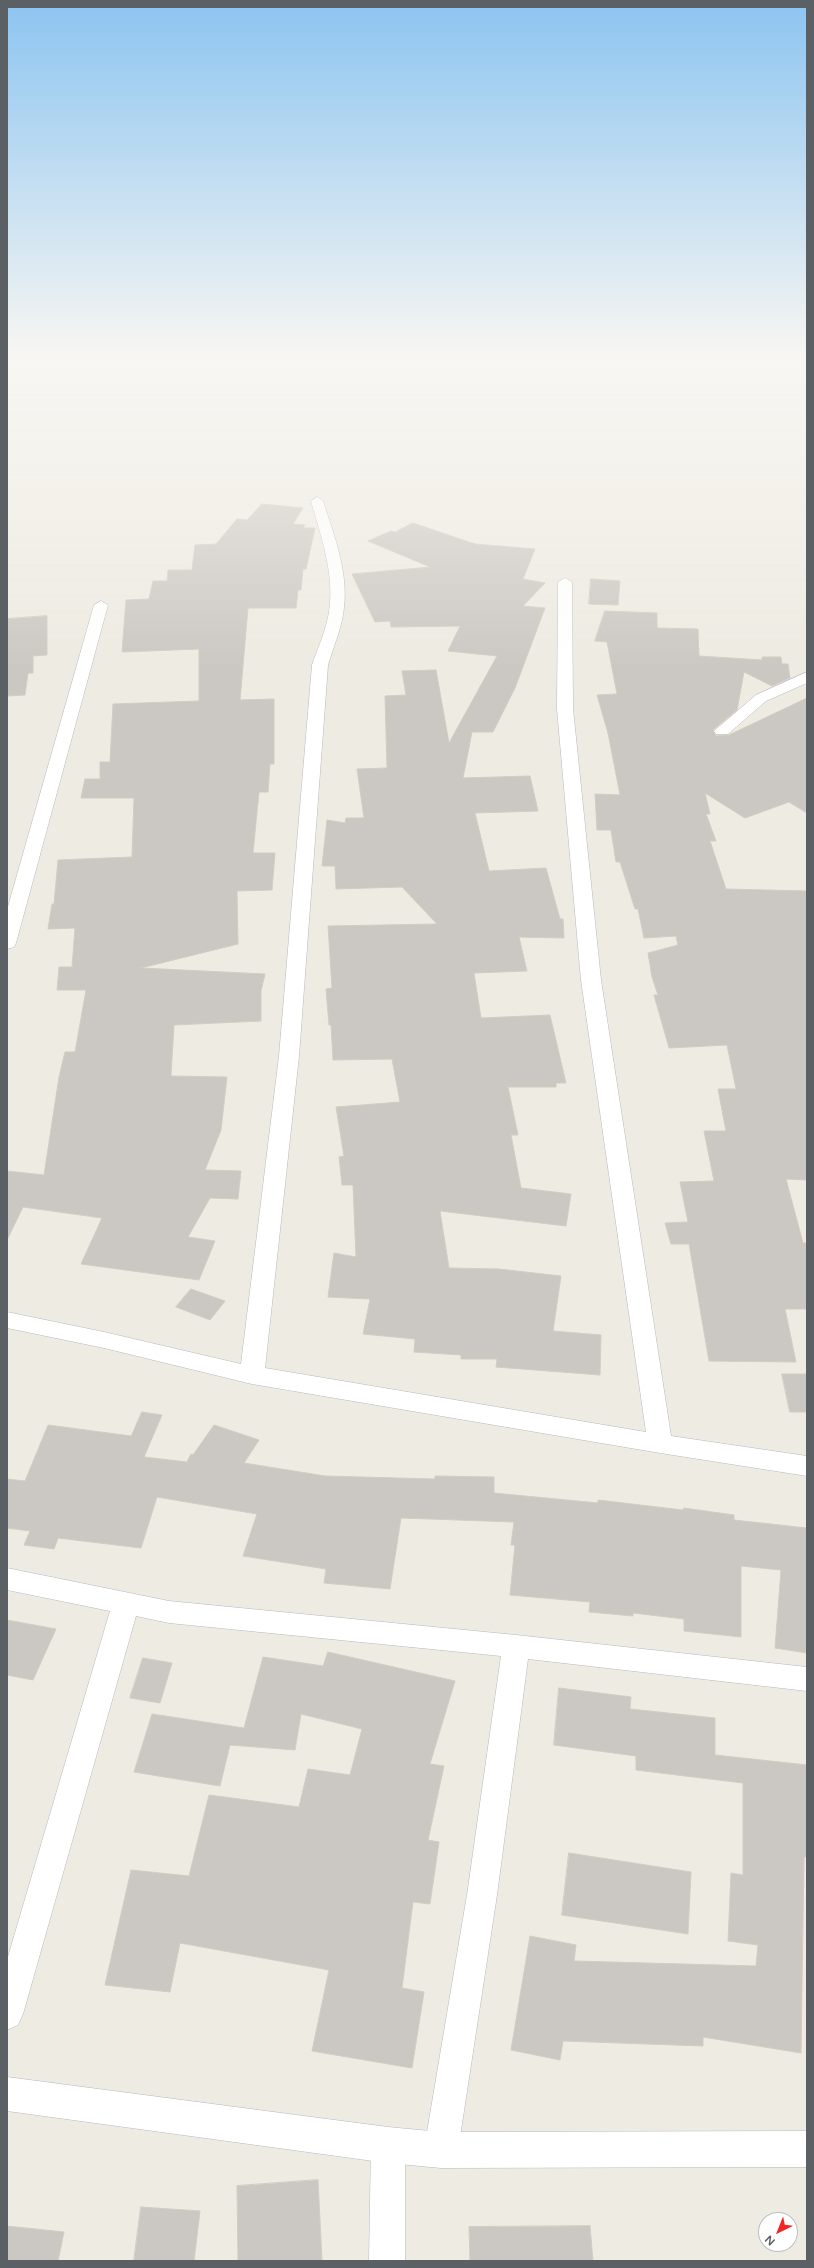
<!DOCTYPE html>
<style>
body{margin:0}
#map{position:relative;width:814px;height:2268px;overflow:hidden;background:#eeebe2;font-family:"Varela Round",sans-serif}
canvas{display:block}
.frame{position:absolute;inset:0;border:8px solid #5b6064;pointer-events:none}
.north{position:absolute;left:758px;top:2212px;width:40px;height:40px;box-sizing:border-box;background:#fff;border:1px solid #bdbfc1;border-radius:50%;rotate:223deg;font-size:11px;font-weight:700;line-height:16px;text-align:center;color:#5b6064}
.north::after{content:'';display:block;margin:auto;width:14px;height:18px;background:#f12725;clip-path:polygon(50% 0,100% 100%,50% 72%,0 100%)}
</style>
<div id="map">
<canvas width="814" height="2268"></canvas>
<div class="frame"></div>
<div class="north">N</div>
</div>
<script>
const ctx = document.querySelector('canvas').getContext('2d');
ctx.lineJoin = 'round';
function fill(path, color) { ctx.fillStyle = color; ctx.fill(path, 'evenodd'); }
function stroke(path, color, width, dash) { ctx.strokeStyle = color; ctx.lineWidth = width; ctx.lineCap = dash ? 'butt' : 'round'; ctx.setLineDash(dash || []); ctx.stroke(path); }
const building = new Path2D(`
 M262,504L303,508L293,524L305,525L303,528H315L306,569H303L301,590H298L296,608H248L240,700L274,699V764H270L268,792H259L253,853H275L272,890L237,891L238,944L141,968L265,974L261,991V1021L174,1025L171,1076L227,1077L221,1130L205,1170L241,1171L238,1199L210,1198L188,1237L215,1241L199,1280L81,1264L102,1218L23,1207L7,1240V1171L44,1175L59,1077L65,1052H75L86,990H57L59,967H72L75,928L48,929L52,904H54L58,860L132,857L134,798H81L85,779H100V762H110L113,704L199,701V649L122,652L126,600L149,599L153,581H167L168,570H192L195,545L216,544L237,519L247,520Z
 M413,523L475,544L535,549L523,579L545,583L523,606L545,608L515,688L493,732H472L463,778L530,776L538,811L475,813L489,871L546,868L560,919H563L564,938L519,937L527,971L474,973L481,1018L550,1015L566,1083H556V1087H508L518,1135H511L521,1188L571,1194L566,1226L440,1211L449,1268L499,1269L561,1276L553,1331L601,1335L600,1375L496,1367L497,1359H461V1355L414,1352L415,1339L363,1334L370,1299L328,1297L334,1253L356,1257L353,1185H342L339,1157L344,1156L336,1107L400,1102L392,1059L333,1060L331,1025H329L326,989L332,988L328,926L437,924L402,887L336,889L335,866H322L327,820L345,823L346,818H364L357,769L387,768L385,696L406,695L402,671L436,670L449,743L497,656L448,651L460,626L391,627L390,621L375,622L352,574L430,567L368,541L391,531L395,532Z
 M591,579L620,581L618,605L589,604Z
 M605,611L657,613V628L698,629L699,656L762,660V657H781L782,664H788L790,678L772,686L744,672L737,710L713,730L716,736L729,735L807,698V813L789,802L745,818L705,793L710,814H706L716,841H710L726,889L807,891V1180L786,1179L803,1243H807V1309H785L796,1362L709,1361L689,1244H671L665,1223L688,1222L680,1182L714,1181L704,1131H726L718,1089H736L727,1045L669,1048L654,995H658L652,977L648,953L678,945L676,936L644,938L638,909H635L620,862H616L611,830H597L595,794L620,795L608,733L597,695L617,694L607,642L595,641Z
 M47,616V655L33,656V673H28L25,695L7,696V619Z
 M191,1289L225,1301L210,1320L176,1307Z
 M782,1374H807V1412H790Z
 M142,1412L162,1415L144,1457L187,1462L191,1454L193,1455L214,1425L259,1440L244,1463L325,1476L435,1479V1476L494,1477V1493L598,1503V1500L683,1510L684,1508L734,1515V1520L807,1528V1653L775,1648L781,1570L741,1566V1637L684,1631V1619L633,1613V1616L589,1612L590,1602L510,1595L515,1545H511L514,1522L401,1518L390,1589L324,1583L326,1569L243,1556L257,1514L157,1497L141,1548L58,1538L54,1549L24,1545L30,1531L7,1528V1479L25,1481L48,1425L131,1436Z
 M7,1620L56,1629L33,1680L7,1675Z
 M328,1652L455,1681L430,1764L444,1766L428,1840L439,1842L430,1904L413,1902L402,1988L424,1992L412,2068L312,2051L329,1970L180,1943L170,1992L105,1985L131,1870L189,1876L209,1795L299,1807L308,1769L350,1775L362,1729L301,1714L295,1750L230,1745L220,1786L134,1772L152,1714L244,1728L263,1657L323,1666Z
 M143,1658L172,1663L160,1703L130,1698Z
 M559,1688L631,1697L630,1709L715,1718V1755L807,1765V1857H804L801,2053L703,2037V2046L563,2041L560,2060L511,2050L530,1936L576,1945L574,1961L756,1966L758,1945L728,1941L731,1873L743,1875V1783L636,1770V1756L554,1745Z
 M569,1853L691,1872L688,1934L562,1915Z
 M318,2180L322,2261H238L237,2186Z
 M141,2207L200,2211L194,2261H134Z
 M7,2226L64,2232L58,2261H7Z
 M590,2226L593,2261H470L469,2227Z`);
fill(building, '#cbc7c2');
stroke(building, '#d3ccc1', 1);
const minor = new Path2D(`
 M317,497L323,501C335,538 350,576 343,615C340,632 333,648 328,665L299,1056L265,1368L646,1432L581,980L557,709L558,582L565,578L572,582L573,709L601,980L671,1436L807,1456V1476L660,1453L252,1384L104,1348L7,1328V1312L104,1332L241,1364L279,1056L312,665C318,648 326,630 329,612C335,574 321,537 311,501Z
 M101,601L108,605L16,943L14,947L7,949V910L94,605Z
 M807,672V683L766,701L728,734H716L714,731L756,695Z
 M7,1568L169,1601L516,1635L807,1667V1691L528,1659L497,1895L458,2150L453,2162L441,2167L429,2162L424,2150L467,1895L501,1656L169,1623L136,1616L23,2014L18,2025L7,2030V1960L110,1611L7,1590Z
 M388,2128L400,2133L405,2145V2261H369L371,2145L376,2133Z`);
const tertiary = new Path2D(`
 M7,2077L388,2127L441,2132L807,2131V2167L441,2168L388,2163L7,2111Z`);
stroke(minor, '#b5b9be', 1);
stroke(tertiary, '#b5b9be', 1);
fill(minor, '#fff');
fill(tertiary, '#fff');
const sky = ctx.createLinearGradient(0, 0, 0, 669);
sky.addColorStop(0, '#8cc4f1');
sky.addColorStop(0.53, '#f7f6f2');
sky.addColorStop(1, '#f7f6f200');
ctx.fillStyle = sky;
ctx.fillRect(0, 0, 814, 669);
</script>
